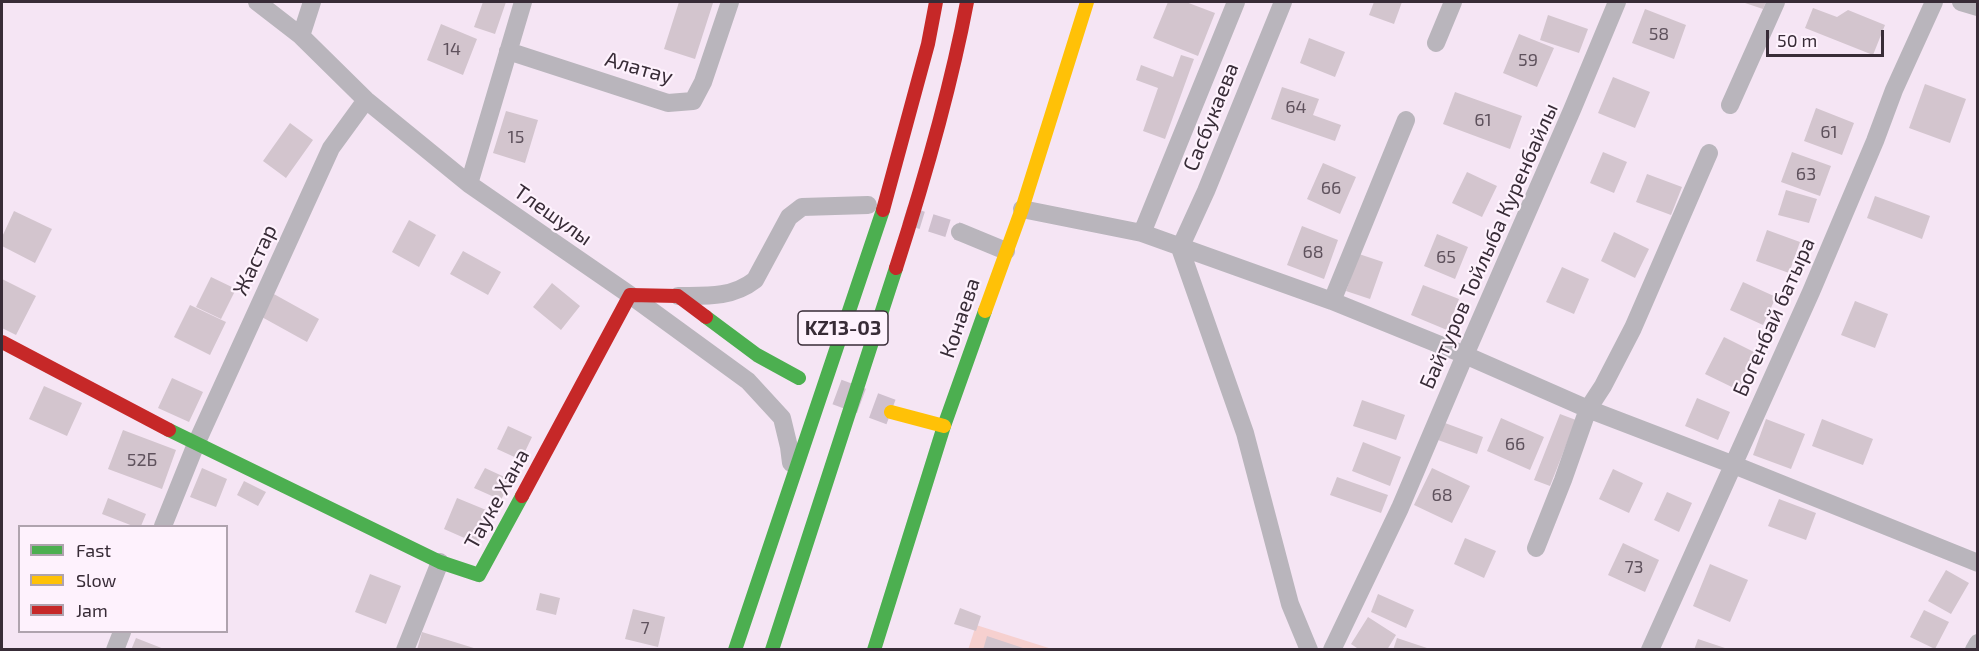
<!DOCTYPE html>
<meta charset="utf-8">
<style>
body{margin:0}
#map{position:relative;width:1979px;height:651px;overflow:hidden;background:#f5e5f4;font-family:"Exo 2",sans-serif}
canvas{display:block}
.frame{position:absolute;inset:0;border:3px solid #382c37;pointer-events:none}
.legend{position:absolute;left:18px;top:525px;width:210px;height:108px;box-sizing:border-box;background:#fef2fd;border:2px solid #afa3ae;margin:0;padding:8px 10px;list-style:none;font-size:18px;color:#382c37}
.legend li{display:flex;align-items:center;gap:12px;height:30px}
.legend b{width:30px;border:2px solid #afa3ae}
.scale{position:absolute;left:1766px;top:30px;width:118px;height:27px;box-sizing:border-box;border:3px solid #382c37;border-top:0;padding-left:8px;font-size:18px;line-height:21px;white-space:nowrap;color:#382c37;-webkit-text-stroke:4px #fef2fd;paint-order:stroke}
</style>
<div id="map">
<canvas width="1979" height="651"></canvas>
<div class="frame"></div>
<ul class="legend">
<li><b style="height:8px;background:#4caf50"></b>Fast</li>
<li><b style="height:8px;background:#ffc107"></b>Slow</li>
<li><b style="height:8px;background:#c62828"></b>Jam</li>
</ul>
<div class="scale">50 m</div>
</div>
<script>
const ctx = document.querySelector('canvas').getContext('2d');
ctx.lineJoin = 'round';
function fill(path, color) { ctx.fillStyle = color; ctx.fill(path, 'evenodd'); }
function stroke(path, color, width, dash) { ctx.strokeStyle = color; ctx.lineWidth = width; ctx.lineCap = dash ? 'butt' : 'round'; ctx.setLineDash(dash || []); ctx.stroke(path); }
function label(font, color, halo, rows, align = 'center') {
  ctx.font = font + ' "Exo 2",sans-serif'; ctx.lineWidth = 4.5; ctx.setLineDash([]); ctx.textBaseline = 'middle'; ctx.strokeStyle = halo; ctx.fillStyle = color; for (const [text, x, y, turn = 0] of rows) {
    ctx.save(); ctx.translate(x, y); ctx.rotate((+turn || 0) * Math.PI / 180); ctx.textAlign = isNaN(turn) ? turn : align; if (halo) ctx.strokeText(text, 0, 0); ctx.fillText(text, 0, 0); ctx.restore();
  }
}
fill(new Path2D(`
 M976,625L1052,649L968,650Z`), '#f6d0cf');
fill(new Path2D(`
 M483,2H506L495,34L474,27Z
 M679,2L713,3L695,59L664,49Z
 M1168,2H1186L1215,13L1198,56L1153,38Z
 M1374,2H1402L1394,24L1369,15Z
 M1742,2H1766L1763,9Z
 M1813,8L1837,17L1848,10L1885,25L1873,55L1805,28Z
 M1645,9L1686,25L1674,59L1632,43Z
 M1548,15L1588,29L1579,53L1540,40Z
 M441,24L477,39L463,75L427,60Z
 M1519,34L1554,48L1537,87L1503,73Z
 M1309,38L1345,52L1335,77L1300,63Z
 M1181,55L1194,59L1165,139L1143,131L1158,88L1136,80L1141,65L1173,77Z
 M1613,77L1650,92L1635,128L1598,113Z
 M1925,84L1966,99L1950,143L1909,128Z
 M1282,87L1319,99L1313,115L1341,125L1335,141L1271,119Z
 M1455,92L1522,116L1510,149L1443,124Z
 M1816,108L1854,123L1842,155L1804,141Z
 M506,111L538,120L525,163L493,153Z
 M290,123L313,140L286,178L263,161Z
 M1603,152L1627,162L1614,193L1590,183Z
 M1792,152L1831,166L1820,196L1781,182Z
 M1323,163L1356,177L1340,214L1307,199Z
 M1467,172L1497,186L1482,217L1452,203Z
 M1647,174L1682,187L1671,215L1636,202Z
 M1786,190L1817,199L1809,223L1778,215Z
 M1875,196L1930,216L1922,239L1867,218Z
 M14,211L52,229L35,263L2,246V237Z
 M409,220L436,235L419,267L392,252Z
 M1302,226L1338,240L1324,279L1287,265Z
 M1767,230L1800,242L1789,273L1756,261Z
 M1614,232L1649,249L1635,278L1601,261Z
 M1437,234L1468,247L1455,279L1424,266Z
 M463,251L501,272L488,295L450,274Z
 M1359,254L1383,262L1370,299L1346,291Z
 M1562,267L1589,279L1574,314L1546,302Z
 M211,277L236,289L221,319L196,307Z
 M2,279L36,296L16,335L2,328Z
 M1743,282L1776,297L1763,325L1730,310Z
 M552,283L580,306L561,330L533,307Z
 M1423,285L1459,299L1447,330L1411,315Z
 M272,293L319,319L307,342L260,316Z
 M1855,301L1888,314L1875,348L1841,335Z
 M190,305L226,322L210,355L174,337Z
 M1724,337L1756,353L1738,390L1705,374Z
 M172,378L203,392L189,422L158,408Z
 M44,386L82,403L67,436L29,419Z
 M1697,398L1730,412L1718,440L1685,426Z
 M1362,400L1405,415L1396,440L1353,426Z
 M1560,414L1576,420L1550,486L1534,480Z
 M1501,418L1544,437L1530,470L1487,451Z
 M1766,419L1805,434L1791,469L1753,455Z
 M1822,419L1873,439L1863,465L1812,446Z
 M1445,423L1483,437L1477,454L1438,440Z
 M508,426L532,437L521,460L497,449Z
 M123,430L176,450L162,489L108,469Z
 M1363,442L1401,457L1390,486L1352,471Z
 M202,468L227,479L216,507L190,497Z
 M485,468L511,480L501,500L474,488Z
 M1432,468L1470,486L1452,523L1414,505Z
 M1613,469L1643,483L1629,513L1599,499Z
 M1337,477L1388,495L1381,513L1330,495Z
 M244,481L266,492L258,506L237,495Z
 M1667,492L1692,503L1679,532L1654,520Z
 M108,498L146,514L141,526H133L102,514Z
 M457,498L491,512L478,544L444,529Z
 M1779,499L1816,513L1806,540L1768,526Z
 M1465,538L1496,551L1484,578L1454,564Z
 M1623,543L1659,560L1645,592L1608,575Z
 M1710,564L1748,580L1730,622L1693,606Z
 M1946,570L1969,583L1951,614L1928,601Z
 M370,574L401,586L386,624L355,612Z
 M540,593L560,598L556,615L536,610Z
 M1378,594L1414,610L1406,628L1371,612Z
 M960,608L981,616L976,631L954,624Z
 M633,609L665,617L658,647L625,639Z
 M1924,610L1949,622L1935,649L1910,637Z
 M1368,617L1396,635L1387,650H1360L1351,644Z
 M422,632L477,649V650H417Z
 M987,636L1026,649V650H983Z
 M136,638L164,649V650H131Z
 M1397,638L1430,649V650H1393Z
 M1698,639L1728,649V650H1694Z`), '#d3c5ce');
stroke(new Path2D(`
 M905,215L960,232`), '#cfc0ce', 18, [18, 9]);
stroke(new Path2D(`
 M837,392L891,412`), '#cfc0ce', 26, [26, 13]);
stroke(new Path2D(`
 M257,2L301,36L366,100L469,184L630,295L748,381L782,418L789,447L791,463
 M1283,2L1206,191L1180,248L1245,433L1290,604L1309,650
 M1961,2L1978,7
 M301,36L312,2
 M1436,43L1453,2
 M508,51L668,103L693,101L703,82L730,2
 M1730,105L1776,2
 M469,184L523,2
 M1022,209L1142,233L1332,301L1465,355L1588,409L1734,465L1978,563
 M960,232L1006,251
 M1142,233L1236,2
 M678,296C706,296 732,298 755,280L789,217L802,207L868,205
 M1332,301L1406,120
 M163,526L196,444L331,148L366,100
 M1536,548L1563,480L1588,409L1603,386L1633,328L1709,153
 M115,650L122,632
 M405,650L440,562
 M1332,650L1400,508L1465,355L1572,110L1617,2
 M1650,650L1811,292L1875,141L1894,90L1934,2
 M1974,650L1978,643`), '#b9b5bc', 18);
stroke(new Path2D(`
 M706,317L757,355L799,378
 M169,430L440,562L479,575L522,496
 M735,650L883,210
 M772,650L896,268
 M874,650L944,426L985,311`), '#4caf50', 14);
stroke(new Path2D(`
 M985,311L1022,209L1087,2
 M891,412L944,426`), '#ffc107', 14);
stroke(new Path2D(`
 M883,210L928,44L936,2
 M896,268C924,181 950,92 967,2
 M2,342L169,430
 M522,496L630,295L678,296L706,317`), '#c62828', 14);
label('18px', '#5f525d', null, [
 ["58",1659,34],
 ["14",452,49],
 ["59",1528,60],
 ["64",1296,107],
 ["61",1483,120],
 ["61",1829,132],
 ["15",516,137],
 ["63",1806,174],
 ["66",1331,188],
 ["68",1313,252],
 ["65",1446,257],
 ["66",1515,444],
 ["52Б",142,460],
 ["68",1442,495],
 ["73",1634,567],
 ["7",645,628]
]);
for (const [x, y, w] of [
 [843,328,90]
]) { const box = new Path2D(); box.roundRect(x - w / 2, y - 17, w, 34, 4.5); ctx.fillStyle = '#fef2fd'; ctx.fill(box); stroke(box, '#382c37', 1.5); }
label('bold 20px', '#382c37', null, [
 ["KZ13-03",843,328]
]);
label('21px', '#382c37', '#fef2fd', [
 ["Алатау",639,68,16],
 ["Сасбукаева",1211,117,-68],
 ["Тлешулы",553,215,35],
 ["Байтуров Тойлыба Куренбайлы",1489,246,-66],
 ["Жастар",255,260,-65],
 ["Богенбай батыра",1774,317,-66],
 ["Конаева",960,318,-71],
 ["Тауке Хана",497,499,-61]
]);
</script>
